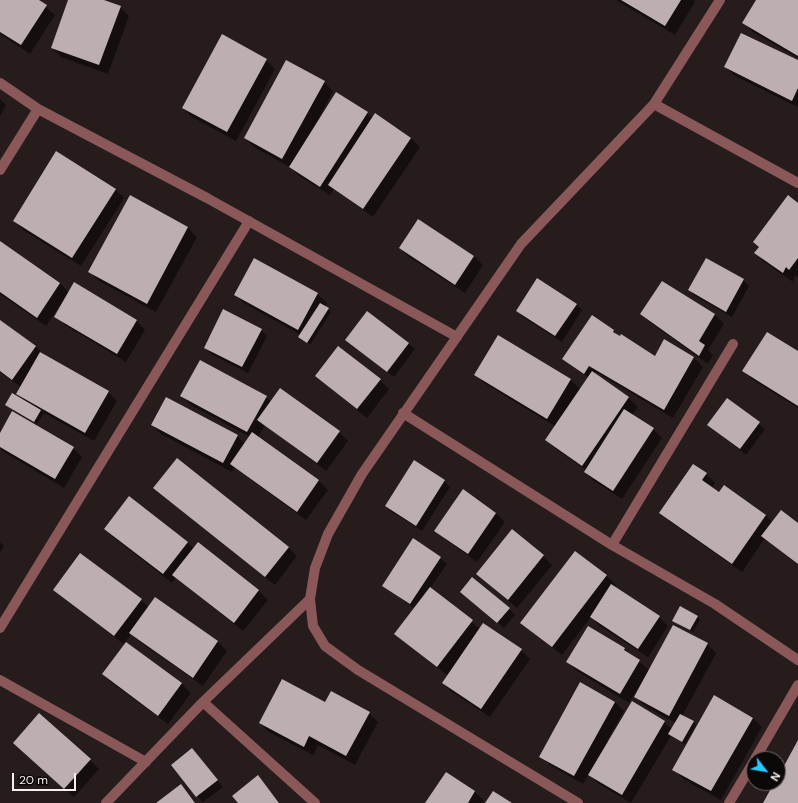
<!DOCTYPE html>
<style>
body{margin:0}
#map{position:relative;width:798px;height:803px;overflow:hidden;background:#261c1c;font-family:"DM Sans",sans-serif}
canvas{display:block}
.north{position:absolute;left:746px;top:751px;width:40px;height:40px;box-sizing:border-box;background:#0c0808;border:1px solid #6a6464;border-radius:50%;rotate:121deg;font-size:11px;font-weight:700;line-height:16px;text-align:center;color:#f6efef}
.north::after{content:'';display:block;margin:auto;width:14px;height:18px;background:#25c9fe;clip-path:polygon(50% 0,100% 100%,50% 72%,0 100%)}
.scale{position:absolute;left:12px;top:773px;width:64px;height:18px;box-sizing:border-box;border:2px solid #f6efef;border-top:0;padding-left:5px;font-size:12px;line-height:14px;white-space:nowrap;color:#f6efef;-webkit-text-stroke:3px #0c0808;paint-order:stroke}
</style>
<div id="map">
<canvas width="798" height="803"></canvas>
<div class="north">N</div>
<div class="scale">20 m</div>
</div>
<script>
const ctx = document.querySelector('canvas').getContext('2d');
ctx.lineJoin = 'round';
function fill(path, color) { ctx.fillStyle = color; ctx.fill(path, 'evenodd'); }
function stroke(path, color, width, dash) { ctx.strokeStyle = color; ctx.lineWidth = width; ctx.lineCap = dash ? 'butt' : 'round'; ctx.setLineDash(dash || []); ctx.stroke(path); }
fill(new Path2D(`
 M0,0H37L55,15L30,54L0,34Z
 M69,0H101L120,7L129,16L108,74L61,57L52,48Z
 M616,0H693L695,2L675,35Z
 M757,0L798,1V58L753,32L744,23Z
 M266,60L275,69L236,141L192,117L183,108Z
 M798,61V107L735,76L725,67Z
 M324,82L333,91L319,118L367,113L373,119L411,138L420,147L373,217L334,189L330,195L299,176L290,167L254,147L245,138Z
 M0,99L6,105L0,116Z
 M115,189L124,198L81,266L23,230L14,220Z
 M798,204V277L795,275L793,282L764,262L755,253Z
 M419,220L474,256L483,265L465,293L409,257L400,248Z
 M188,228L197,237L156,312L99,281L90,272Z
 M0,243L60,283L69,293L136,320L145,330L126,362L65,325L55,316L62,305L61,304L46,326L0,294Z
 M255,259L317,294L327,303L325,307L331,312L310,345L299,337L301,335L244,303L235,294Z
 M743,280L749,286L732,317L695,296L689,290Z
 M663,282L715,315L724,324L708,350L713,355L708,364L651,323L642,314Z
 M576,304L582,310L562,342L523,317L517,311Z
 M368,312L415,349L394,377L346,340Z
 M0,321L36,347L44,355L108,392L117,401L94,441L44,413L37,424L7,405L24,400L17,393L21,387L0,372Z
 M261,330L267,336L248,373L211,354L205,347Z
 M613,331L620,337L655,357L664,341L694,358L703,367L673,418L596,372L594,374L629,398L638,407L632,416L653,429L662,438L622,499L594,481L585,472L586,470L556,449L547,440L556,427L484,383L475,374L499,336L571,380L581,390L589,378L563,359Z
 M798,352V408L753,380L744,371Z
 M316,376L380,380L389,389L367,418Z
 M182,396L266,397L271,402L339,432L348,441L326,471L265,425L258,437L319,481L328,490L306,520L234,467L232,472L161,434L152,425L237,436L245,444L250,437L191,405Z
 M727,399L765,429L746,455L708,425Z
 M0,435L73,448L82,457L64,488L4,452L0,448Z
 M706,474L715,483L712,488L766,515L773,523L798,524V565L765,538L742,572L670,522L661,513Z
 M444,481L450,487L422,531L392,512L386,506Z
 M154,488L288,547L297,556L275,585Z
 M496,513L505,522L477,562L445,539L436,530Z
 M105,529L187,542L194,549L259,591L268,600L243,631L176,578L172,583L114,538Z
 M414,539L447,564L430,588L480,629L521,650L530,659L490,717L452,692L443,683L448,676L396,634L415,609L383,585Z
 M0,542L4,546L0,553Z
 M576,552L607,576L616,585L614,587L659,617L668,626L648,657L600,626L591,617L562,655L522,622Z
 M543,556L552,565L517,608L477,574Z
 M54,589L141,600L148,607L155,598L218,642L227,651L203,686L140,642L131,634L125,642L182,684L191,693L168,724L112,683L103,674L125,645L63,598Z
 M467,597L509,609L515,615L504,628Z
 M697,616L700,619L693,632L674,621Z
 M588,627L625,649L650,671L707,644L716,653L682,716L696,725L685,744L671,736L631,803L599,784L589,774L583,784L550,765L541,756L615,702L624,711L607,741L609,742L664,722L672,729L676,723L645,706L636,697L645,679L644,678L629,703L577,671L567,662Z
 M325,704L369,713L378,722L355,765L318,745L313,755L269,732L260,723Z
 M753,718L762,727L721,800L683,779L674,769Z
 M23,752L90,760L99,769L74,797Z
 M198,756L223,787L203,802L197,796Z
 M446,773L475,792L484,801L483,803H426Z
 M258,777L264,783L280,803H239Z
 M181,785L196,803H157Z`), '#0007');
fill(new Path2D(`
 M0,0H39L47,5L21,45L0,32Z
 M68,0H104L121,6L99,65L51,48Z
 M621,0H681L665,26Z
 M756,0H798V56L742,23Z
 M741,33L798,60V88L792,101L724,67Z
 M222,34L267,59L227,132L182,108Z
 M286,60L325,81L282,159L244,138Z
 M336,92L368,112L320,187L289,167Z
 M375,113L411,138L363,209L328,185Z
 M56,151L116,189L72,258L13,221Z
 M130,195L188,227L147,304L88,272Z
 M788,195L798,203V258L789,270L786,267L783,273L754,253L759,247L753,242Z
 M418,219L474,256L455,285L399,248Z
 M0,241L60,283L37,318L0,292Z
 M254,258L318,293L298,330L234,295Z
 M706,258L744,279L726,312L688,290Z
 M537,278L577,304L555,336L516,311Z
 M662,281L715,314L699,341L705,345L699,356L640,314Z
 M74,282L137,320L117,354L54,317Z
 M320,303L329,308L307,343L298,337Z
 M223,309L262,329L242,367L204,348Z
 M367,311L409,343L387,372L345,340Z
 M592,315L614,330L613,332L620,336L621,334L655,356L664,339L694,357L664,410L589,366L584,374L562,359Z
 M0,320L36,346L12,380L0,371Z
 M767,332L798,351V406L742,371Z
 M498,335L571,379L547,419L474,375Z
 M338,346L381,379L357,409L315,376Z
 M40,352L109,391L85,433L16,394Z
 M200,360L267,396L247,432L180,396Z
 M592,371L629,397L582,466L545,440Z
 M280,388L340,431L317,463L257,420Z
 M12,393L41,410L34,422L5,405Z
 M166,397L238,435L223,463L151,425Z
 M727,398L760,422L740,449L707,425Z
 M624,409L654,428L613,491L584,472Z
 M12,411L74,447L55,479L0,447V433Z
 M252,432L319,480L297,512L230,464Z
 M177,458L289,547L265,577L153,488Z
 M414,460L445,480L416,526L385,506Z
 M693,464L707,473L702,480L719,492L724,485L766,515L732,564L659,513Z
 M463,489L496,513L468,554L434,531Z
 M129,496L188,542L163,574L104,529Z
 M781,510L798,523V564L761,536Z
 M512,529L544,555L508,600L476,574Z
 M413,538L441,557L410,604L382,586Z
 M198,542L259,590L234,623L172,575Z
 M575,551L607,575L552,647L520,623Z
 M80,553L142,599L114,636L53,590Z
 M472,577L510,608L497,623L460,592Z
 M611,584L660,616L638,649L590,617Z
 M430,587L473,620L437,667L394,634Z
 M155,597L218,641L193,678L129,633Z
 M680,606L698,616L690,630L672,621Z
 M483,623L522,649L481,709L442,683Z
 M673,625L708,643L669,716L634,697Z
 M588,626L625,648L624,650L640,660L620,694L566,662Z
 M126,642L182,683L158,716L102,674Z
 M282,679L325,702L331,691L370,712L346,756L309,736L304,747L259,723Z
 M580,682L615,702L574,776L539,757Z
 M714,695L753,718L711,791L672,770Z
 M632,701L665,721L622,795L588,775Z
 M39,713L91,759L64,789L13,743Z
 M680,714L694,721L682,742L668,734Z
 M798,740V803H763L774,783H778V777Z
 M192,748L218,780L196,797L171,765Z
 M446,772L475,791L468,803H425Z
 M258,775L279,803H238L232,796Z
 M181,784L195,803H156Z
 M493,791L512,803H485Z`), '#bdafaf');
stroke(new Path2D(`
 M0,83L38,109L207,198L457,337
 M654,104L798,183
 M0,170L38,109
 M403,413L612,545L715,604L798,660
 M612,545L733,344
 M0,628L249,221
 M0,680L146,762
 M203,702L315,803
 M755,759L798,685
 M106,803L203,702L310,599
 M578,803L358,670L325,646L313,626L310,599L315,568L328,534L362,474L521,244L654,104L720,0
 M729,803L754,761`), '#8b585a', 10);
</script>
